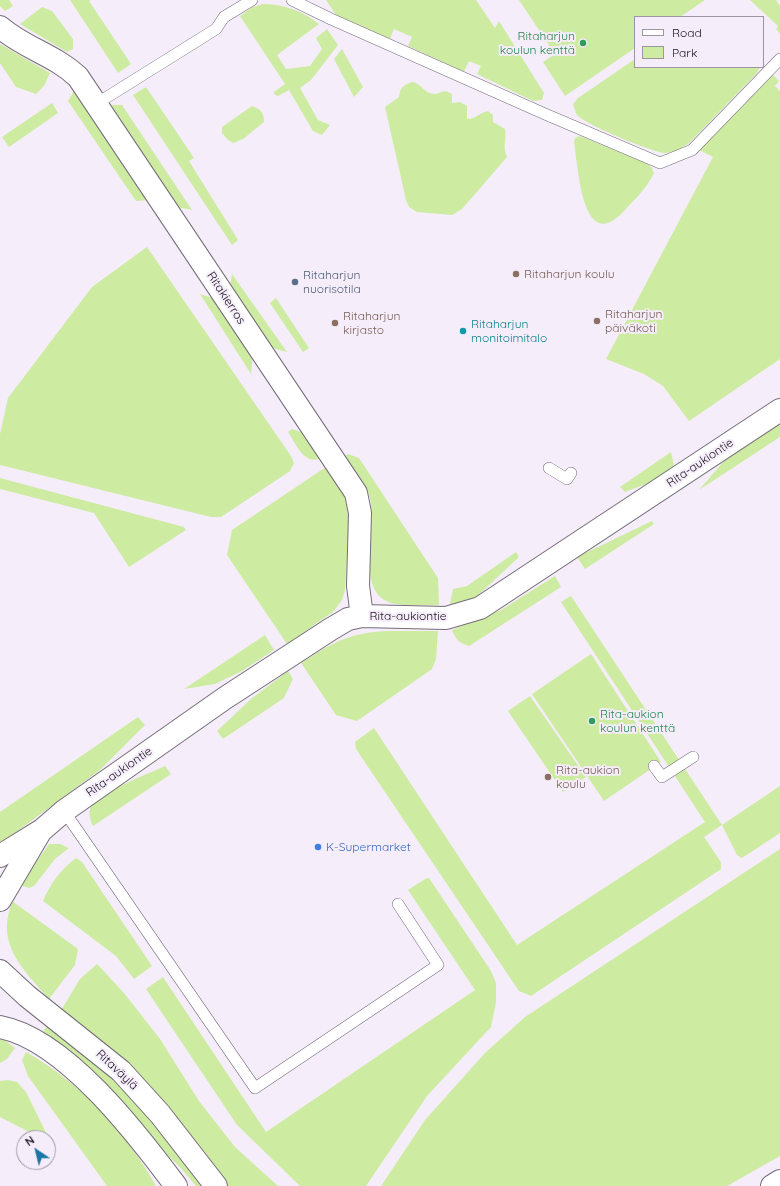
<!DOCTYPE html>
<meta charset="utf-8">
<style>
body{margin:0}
#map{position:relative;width:780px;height:1186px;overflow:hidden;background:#f6edfb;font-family:Quicksand,sans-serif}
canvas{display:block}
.legend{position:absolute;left:634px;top:16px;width:130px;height:52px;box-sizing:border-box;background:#f6edfb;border:1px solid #9d96a1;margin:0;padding:5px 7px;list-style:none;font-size:12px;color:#181419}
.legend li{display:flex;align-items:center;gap:8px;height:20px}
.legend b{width:20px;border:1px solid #9d96a1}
.north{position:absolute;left:16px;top:1130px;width:40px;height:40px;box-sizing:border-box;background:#f6edfb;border:1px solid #9d96a1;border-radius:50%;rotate:325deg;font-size:11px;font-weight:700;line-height:16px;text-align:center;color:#181419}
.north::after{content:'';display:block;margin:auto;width:14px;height:18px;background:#1e76a5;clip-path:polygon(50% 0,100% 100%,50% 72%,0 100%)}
</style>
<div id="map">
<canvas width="780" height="1186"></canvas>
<ul class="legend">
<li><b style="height:5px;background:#fff"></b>Road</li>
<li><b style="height:11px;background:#cdeba1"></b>Park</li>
</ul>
<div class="north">N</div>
</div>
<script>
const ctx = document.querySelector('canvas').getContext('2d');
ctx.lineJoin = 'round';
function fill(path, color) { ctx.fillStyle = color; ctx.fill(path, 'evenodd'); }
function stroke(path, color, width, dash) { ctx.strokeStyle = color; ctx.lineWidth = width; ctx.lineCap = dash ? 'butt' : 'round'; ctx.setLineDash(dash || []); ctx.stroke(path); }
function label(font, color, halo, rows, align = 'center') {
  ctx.font = font + ' Quicksand,sans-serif'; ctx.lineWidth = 4; ctx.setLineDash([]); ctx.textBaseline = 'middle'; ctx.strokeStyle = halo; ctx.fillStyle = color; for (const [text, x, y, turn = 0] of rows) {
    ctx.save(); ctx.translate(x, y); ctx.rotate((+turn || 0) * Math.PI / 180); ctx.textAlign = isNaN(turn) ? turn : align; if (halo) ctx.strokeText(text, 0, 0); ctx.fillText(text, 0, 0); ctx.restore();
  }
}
fill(new Path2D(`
 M0,0H9L13,6L5,11L0,6Z
 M70,0H91L89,1L131,64L118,73Z
 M326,0H476L495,28L499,21L544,93L542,100L533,101L477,74L481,66L469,61L464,72L408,46L412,37L394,29L390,39L336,15Z
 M519,0H705L680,17H635V48L565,96L543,62L555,54Z
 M750,0H776L780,6V34L776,29L778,26Z
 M263,4C284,4 303,11 319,24L277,55L286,69L310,66L322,49L316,38L327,29L338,45L311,80L300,88L318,120L330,125L322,135L313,131L289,90L278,96L274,94V92L285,84L240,16L253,7Z
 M42,7L52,11L73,39V49L67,52L20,24Z
 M0,44L50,73L44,86L36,94L16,87L0,63Z
 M342,49L363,87L354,97L334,59Z
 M635,59V67H760L757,73L690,142C683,148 674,152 665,153C654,153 584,124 577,115C575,112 574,107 573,104L578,98Z
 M773,75L779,81L775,86L780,91V359L689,421L663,386L644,374L606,359L713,157L699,150Z
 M412,82C421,83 425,94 434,94C438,94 442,91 446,91L452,94V103L460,102L467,106V119C476,119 479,113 488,111L493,115V122L505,129C507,139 502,147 507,157L462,209L452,215L417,212L409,207L406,200L385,107L399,97C400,88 403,85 412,82Z
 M146,87L194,158L189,161L238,240L232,245L133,95Z
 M74,91L149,200L136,201L68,101Z
 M52,103L58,113L9,147L2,137Z
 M111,105H122L192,210L177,207Z
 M252,106C261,109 264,113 264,122L243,139L233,143L227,139L222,133V127Z
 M580,136L646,163L651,167L654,173C647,188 635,199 624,211C582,257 578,165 574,142L575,138Z
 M147,247L291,456L294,463L290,471L221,517H211L0,465V434L8,398L92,287Z
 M232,274L287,352L265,346L229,292Z
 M200,294L219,300L253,353L251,374Z
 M276,298L309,348L303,352L270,303Z
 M780,421V437L699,490L729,455Z
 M292,429L304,433L320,458C304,466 295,442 288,432Z
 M671,452L674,465L654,481L625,492L620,487Z
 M348,454L359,458L438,578L439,605C425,605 409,606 396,604C352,597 377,528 370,498C366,483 353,468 345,456Z
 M326,467L343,493L348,506L349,530L345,590L342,600L333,612L287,644L227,555L232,530Z
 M0,478L184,527L186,530L129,567L94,513L0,489Z
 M652,521L654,524L585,569L577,557Z
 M516,552L519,557L473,600L450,604L453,589L467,586Z
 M555,576L561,587L469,646C459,643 456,640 452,630L501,610Z
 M571,596L722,825L780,786V833L742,858L737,855L722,825L704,837L721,862V869L531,996L519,991L356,749L355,742L374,728L517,945L705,822L561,602Z
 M390,631H438L436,659L432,669L357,721L336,715L301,663C333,642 351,632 390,631Z
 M265,635L274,650L242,671L215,684L184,689Z
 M591,654L661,762L604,801L532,694Z
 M288,671L293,679L284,698L223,739L217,731L251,699Z
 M530,696L586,777L563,792L508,711Z
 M138,717L145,725L100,770L0,844V812Z
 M165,766L171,774L93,826C90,819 88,813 91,805C98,793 150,773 165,766Z
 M49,844H60L69,848L55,859L34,886L29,888L20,885Z
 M780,849V1156L727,1186H381L425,1120L485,1053L525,1017Z
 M76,858L82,862L152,966L134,979L116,956L43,901C50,884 61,869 76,858Z
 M427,878H429L491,971L496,983V1002L491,1027L427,1096L366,1186H300L237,1125L146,989L163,977L266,1132L475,990L408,890Z
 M12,901L78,949L75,965L49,999C30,977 4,953 7,922C8,915 10,908 12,901Z
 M97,964L124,993L160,1039L199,1101L235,1147L278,1186H223L60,1012L80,979Z
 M48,1025L102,1069L152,1120L203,1186H196L179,1166L39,1036Z
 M0,1037L15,1048L7,1059L0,1063Z
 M26,1052C81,1083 126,1132 156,1186H107L28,1076L22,1060Z
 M8,1080L17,1082L26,1092L51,1143L48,1142V1138H41L0,1117V1081Z`), '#cdeba1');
const service = new Path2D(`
 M292,0L331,19L545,114L660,163L692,150L780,59
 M96,104L216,29L224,17L252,0
 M549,468L567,479L571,473
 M654,766L662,777L693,757
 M64,811L255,1088L438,965L398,904`);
const minor = new Path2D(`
 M0,27C24,48 55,55 78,77L356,493L360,513L358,586L362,616`);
const tertiary = new Path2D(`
 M0,856L42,830L64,811L225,698L331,629L348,619L362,616L446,618L480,608L780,410
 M0,900L39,834
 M0,971L27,996L121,1071L160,1114L216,1186
 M0,1027C65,1039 138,1135 176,1186`);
const primary = new Path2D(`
 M772,1186L780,1181`);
stroke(service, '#756d79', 12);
stroke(minor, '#756d79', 24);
stroke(tertiary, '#756d79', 24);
stroke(primary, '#756d79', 24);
stroke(service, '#fff', 11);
stroke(minor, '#fff', 22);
stroke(tertiary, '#fff', 22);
stroke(primary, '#fff', 22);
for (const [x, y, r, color] of [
 [583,43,4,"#2e9e5b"],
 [516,274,4,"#8d6e63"],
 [295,282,4,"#5c6f8a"],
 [597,321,4,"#8d6e63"],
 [335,323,4,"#8d6e63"],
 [463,331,4,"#0f9aa8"],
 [592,721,4,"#2e9e5b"],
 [548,777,4,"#8d6e63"],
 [318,847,4,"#3f7fe0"]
]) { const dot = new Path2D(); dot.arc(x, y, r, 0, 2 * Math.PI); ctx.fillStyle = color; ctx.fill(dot); stroke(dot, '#f6edfb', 1.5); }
label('12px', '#27864d', '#f6edfb', [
 ["Ritaharjun",575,36],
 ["koulun kenttä",575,50],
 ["Rita-aukion",600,714,"left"],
 ["koulun kenttä",600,728,"left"]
], 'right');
label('12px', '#785e54', '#f6edfb', [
 ["Ritaharjun koulu",524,274],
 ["Ritaharjun",605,314],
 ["päiväkoti",605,328],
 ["Ritaharjun",343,316],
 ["kirjasto",343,330],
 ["Rita-aukion",556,770],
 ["koulu",556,784]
], 'left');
label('12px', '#4e5e75', '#f6edfb', [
 ["Ritaharjun",303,275],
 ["nuorisotila",303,289]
], 'left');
label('12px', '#181419', '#f6edfb', [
 ["Ritakierros",226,298,57],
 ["Rita-aukiontie",700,463,-34],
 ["Rita-aukiontie",408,616],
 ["Rita-aukiontie",119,772,-35],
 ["Ritaväylä",117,1070,43]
]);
label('12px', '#0d838f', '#f6edfb', [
 ["Ritaharjun",471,324],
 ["monitoimitalo",471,338]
], 'left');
label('12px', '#366cbe', '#f6edfb', [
 ["K-Supermarket",326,847]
], 'left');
</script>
